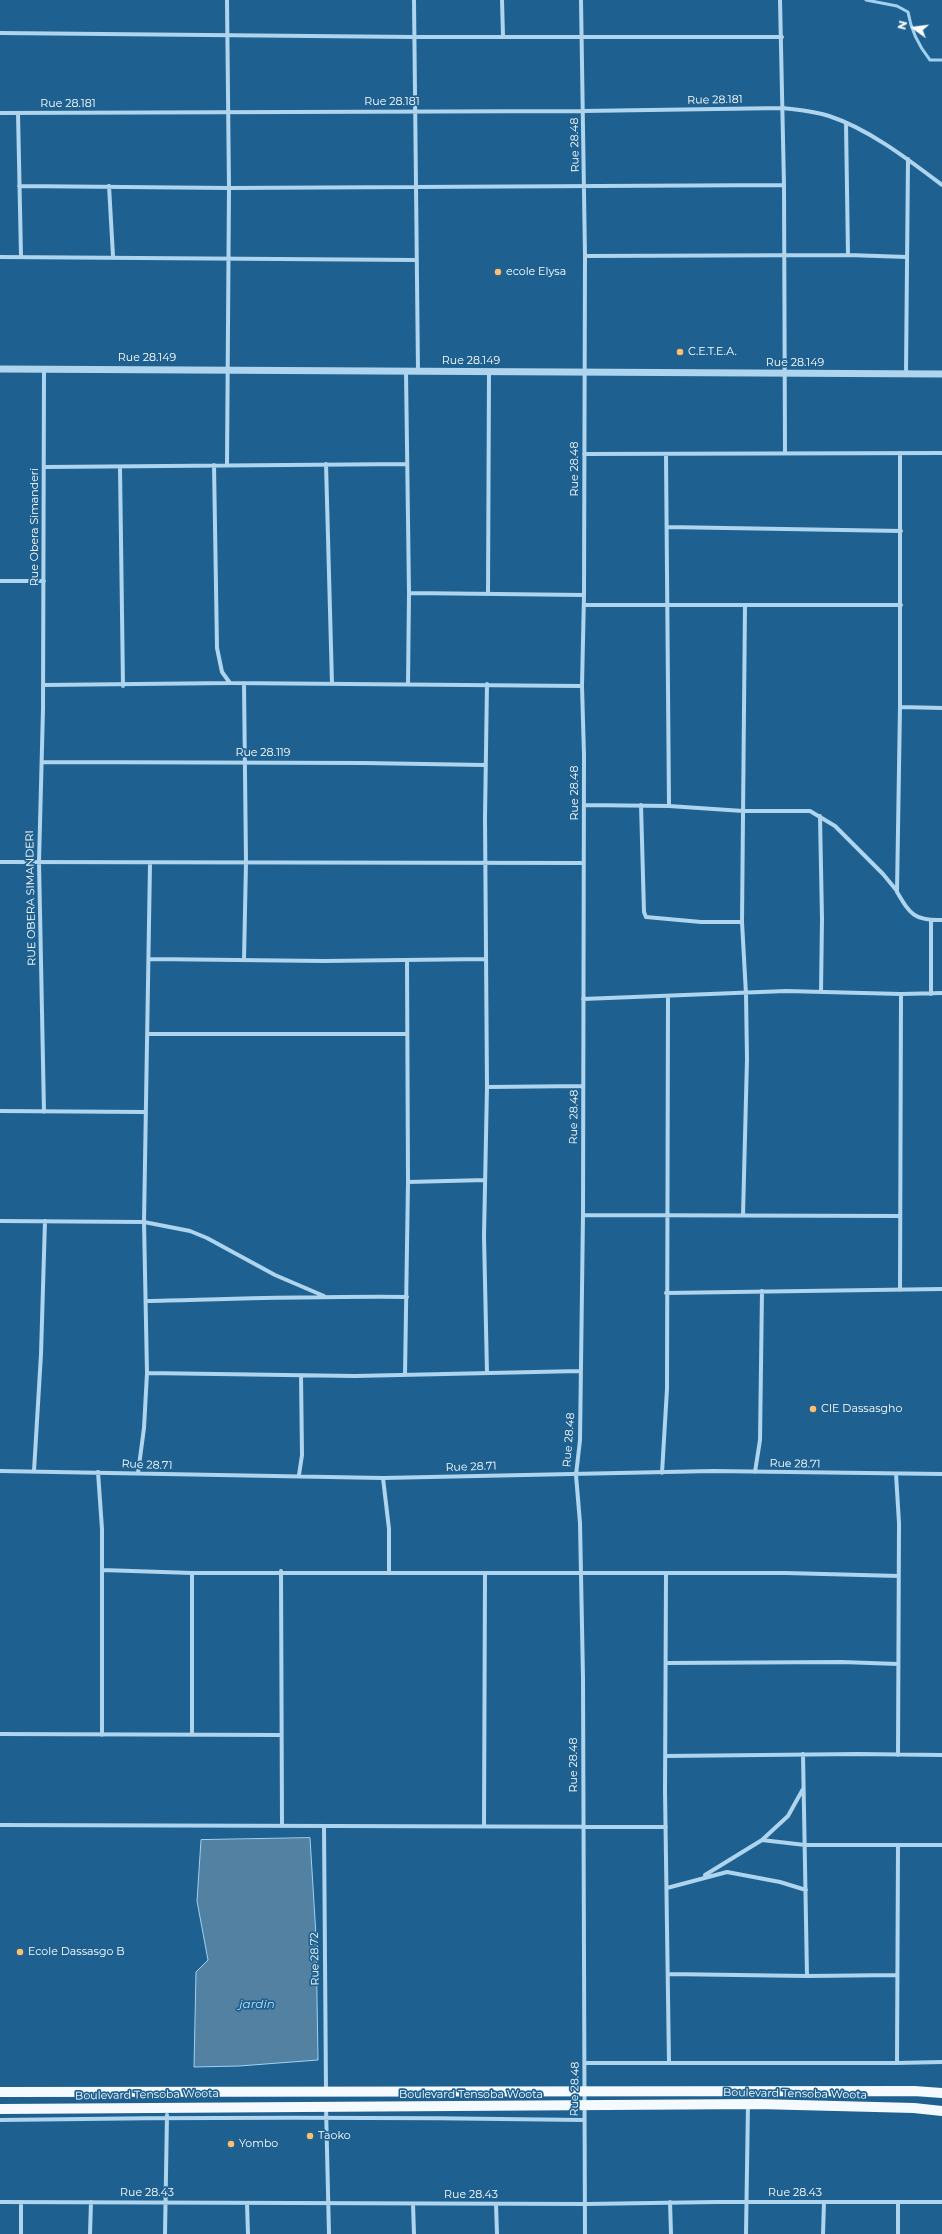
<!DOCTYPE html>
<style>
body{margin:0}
#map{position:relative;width:942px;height:2234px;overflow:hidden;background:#1e6191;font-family:Montserrat,sans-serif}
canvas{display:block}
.north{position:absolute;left:894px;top:8px;width:40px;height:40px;-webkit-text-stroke:3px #1e6191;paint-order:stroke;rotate:284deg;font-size:11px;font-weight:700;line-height:16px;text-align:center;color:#fff}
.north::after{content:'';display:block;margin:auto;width:14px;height:18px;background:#fff;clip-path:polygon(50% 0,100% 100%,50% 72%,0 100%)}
</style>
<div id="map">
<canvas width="942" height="2234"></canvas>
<div class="north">N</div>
</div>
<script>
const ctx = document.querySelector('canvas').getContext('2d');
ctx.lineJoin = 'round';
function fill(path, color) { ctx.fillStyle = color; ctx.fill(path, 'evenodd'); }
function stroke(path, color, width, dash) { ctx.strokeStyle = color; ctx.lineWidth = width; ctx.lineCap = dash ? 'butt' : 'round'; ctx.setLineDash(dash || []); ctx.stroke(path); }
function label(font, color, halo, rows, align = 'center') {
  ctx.font = font + ' Montserrat,sans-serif'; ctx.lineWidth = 3.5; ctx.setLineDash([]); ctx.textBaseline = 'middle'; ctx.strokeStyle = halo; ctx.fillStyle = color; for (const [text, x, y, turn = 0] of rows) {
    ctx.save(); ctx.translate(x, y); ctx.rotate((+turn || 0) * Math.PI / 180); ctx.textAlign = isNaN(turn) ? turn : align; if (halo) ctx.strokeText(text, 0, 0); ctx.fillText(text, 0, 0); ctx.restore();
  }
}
const water = new Path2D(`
 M310,1838L316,1936L318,2060L239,2066L194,2067L196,1972L208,1960L197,1901L201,1840Z`);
fill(water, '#5381a2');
stroke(water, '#a1d1ef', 1);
stroke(new Path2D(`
 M866,0L897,6L908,12C911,31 918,45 930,60H942`), '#a1d1ef', 3);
stroke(new Path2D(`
 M414,0L418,371
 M502,0L503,36
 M581,0L585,256L584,595L582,686L584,755L583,1215L580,1440L576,1475L580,1523L583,1678L585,2234
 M780,0L784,185L785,452
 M0,33L413,37H782
 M0,113L583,111L783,108C799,110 814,111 829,116C869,129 909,160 942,185
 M18,113L21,256
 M846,123L848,255
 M19,186L229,188L784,185
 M109,186L113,256
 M585,256L848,255L907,257
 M0,257L416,260
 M406,372L409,593L408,684
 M906,373L908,159
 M900,453V707L897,892C910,914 914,921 942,920
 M584,454L942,453
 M666,455L669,806
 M326,464L332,684
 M214,465L217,648L222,672L230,683
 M227,465L229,188L227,0
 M45,467L407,464
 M120,468L123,686
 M667,527L901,531
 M0,581H44
 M409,593L584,595
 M488,594L489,372
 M584,605H901
 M244,683L246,862L244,960
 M43,685L230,683L582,686
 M900,707L942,708
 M42,762L364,763L485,765
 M584,805L669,806L743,811H810L835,826L883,874L897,891
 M641,805L644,912L646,917L701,922H742
 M820,816L822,919L821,991
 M0,862L583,863
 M150,959L324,961L485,959
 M931,994V920
 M583,999L786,991L901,994L942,993
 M147,1034H407
 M487,1087L583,1086
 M0,1111L145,1112
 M44,1112L39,862L43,709L44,369
 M408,1182L485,1180
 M583,1215L899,1216
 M743,1215L747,1059L746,994L742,922L745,605
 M0,1221L144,1222L190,1231L207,1238L275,1275L324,1296
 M900,1290L901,994
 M666,1293L942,1289
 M146,1301C233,1299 320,1296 407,1297
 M147,1373L355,1376L580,1371
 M487,1373L484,1236L487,1087L485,818L487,684
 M405,1375L408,1182L407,960
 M0,1471L383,1478L713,1471L942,1474
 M34,1471L41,1354L45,1221
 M98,1472L102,1529V1735
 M755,1472L760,1440L762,1291
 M138,1473L144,1428L147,1373L144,1222L150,864
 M662,1473L667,1389L668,996
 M896,1474L899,1523L898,1755
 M299,1475L302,1455L301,1375
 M383,1478L389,1529V1572
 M102,1570L192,1573H786L899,1576
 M281,1571L282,1825
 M192,1573V1735
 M666,1574L665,1791L669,2063
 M667,1663L842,1662L898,1664
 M0,1734L281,1735
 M803,1754L807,1976
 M666,1756L858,1754L942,1755
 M0,1825L666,1827
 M324,1826L326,2092
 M484,1826L485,1573
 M762,1840L805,1845H942
 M705,1875L762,1840L788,1816L803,1789
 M667,1888L727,1872L780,1882L806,1890
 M668,1974L807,1976L897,1975
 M585,2063H897L898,1846
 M897,2063L942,2062
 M326,2107L329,2234
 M0,2120C195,2117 389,2117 584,2120
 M0,2202L586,2204L716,2202H942
 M670,2202L671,2234
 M247,2203L248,2234
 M413,2204L414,2234
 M496,2204L497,2234
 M21,2234V2202
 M90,2234L91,2202
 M165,2234L167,2115
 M746,2234L748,2104
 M823,2234L824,2202
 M898,2234V2203`), '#aed4ee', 4);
stroke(new Path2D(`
 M0,369L942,374`), '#aed4ee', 7);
stroke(new Path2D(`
 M0,2092L914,2091L942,2093
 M0,2109L758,2104L914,2108L942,2111`), '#f4faff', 10);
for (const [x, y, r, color] of [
 [498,272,4,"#fdbe6d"],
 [680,352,4,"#fdbe6d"],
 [813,1409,4,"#fdbe6d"],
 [20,1952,4,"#fdbe6d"],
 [310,2136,4,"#fdbe6d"],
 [231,2144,4,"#fdbe6d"]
]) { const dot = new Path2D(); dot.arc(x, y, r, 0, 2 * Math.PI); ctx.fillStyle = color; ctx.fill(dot); stroke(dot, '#1e6191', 1.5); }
label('11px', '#fff', '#1e6191', [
 ["Rue 28.181",715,100,-1],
 ["Rue 28.181",392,102],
 ["Rue 28.181",68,104],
 ["Rue 28.48",575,145,-91],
 ["Rue 28.149",147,358],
 ["Rue 28.149",471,361],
 ["Rue 28.149",795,363],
 ["Rue 28.48",575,469,-90],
 ["Rue Obera Simanderi",35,527,-90],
 ["Rue 28.119",263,753],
 ["Rue 28.48",575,793,-90],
 ["RUE OBERA SIMANDERI",31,898,-91],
 ["Rue 28.48",574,1117,-89],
 ["Rue 28.48",569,1440,-86],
 ["Rue 28.71",795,1464,1],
 ["Rue 28.71",147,1465,2],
 ["Rue 28.71",471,1467,-2],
 ["Rue 28.48",574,1765,-90],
 ["Rue 28.72",315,1959,-91],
 ["Rue 28.48",575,2089,-89],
 ["Boulevard Tensoba Woota",795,2094,1],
 ["Boulevard Tensoba Woota",147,2095,-1],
 ["Boulevard Tensoba Woota",471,2095],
 ["Rue 28.43",147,2193],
 ["Rue 28.43",795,2193],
 ["Rue 28.43",471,2195]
]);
label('11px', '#fff', '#1e6191', [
 ["ecole Elysa",506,272],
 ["C.E.T.E.A.",688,352],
 ["CIE Dassasgho",821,1409],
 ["Ecole Dassasgo B",28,1952],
 ["Taoko",318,2136],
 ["Yombo",239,2144]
], 'left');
label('italic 12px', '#baddf5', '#1e6191', [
 ["jardin",257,2004]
]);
</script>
